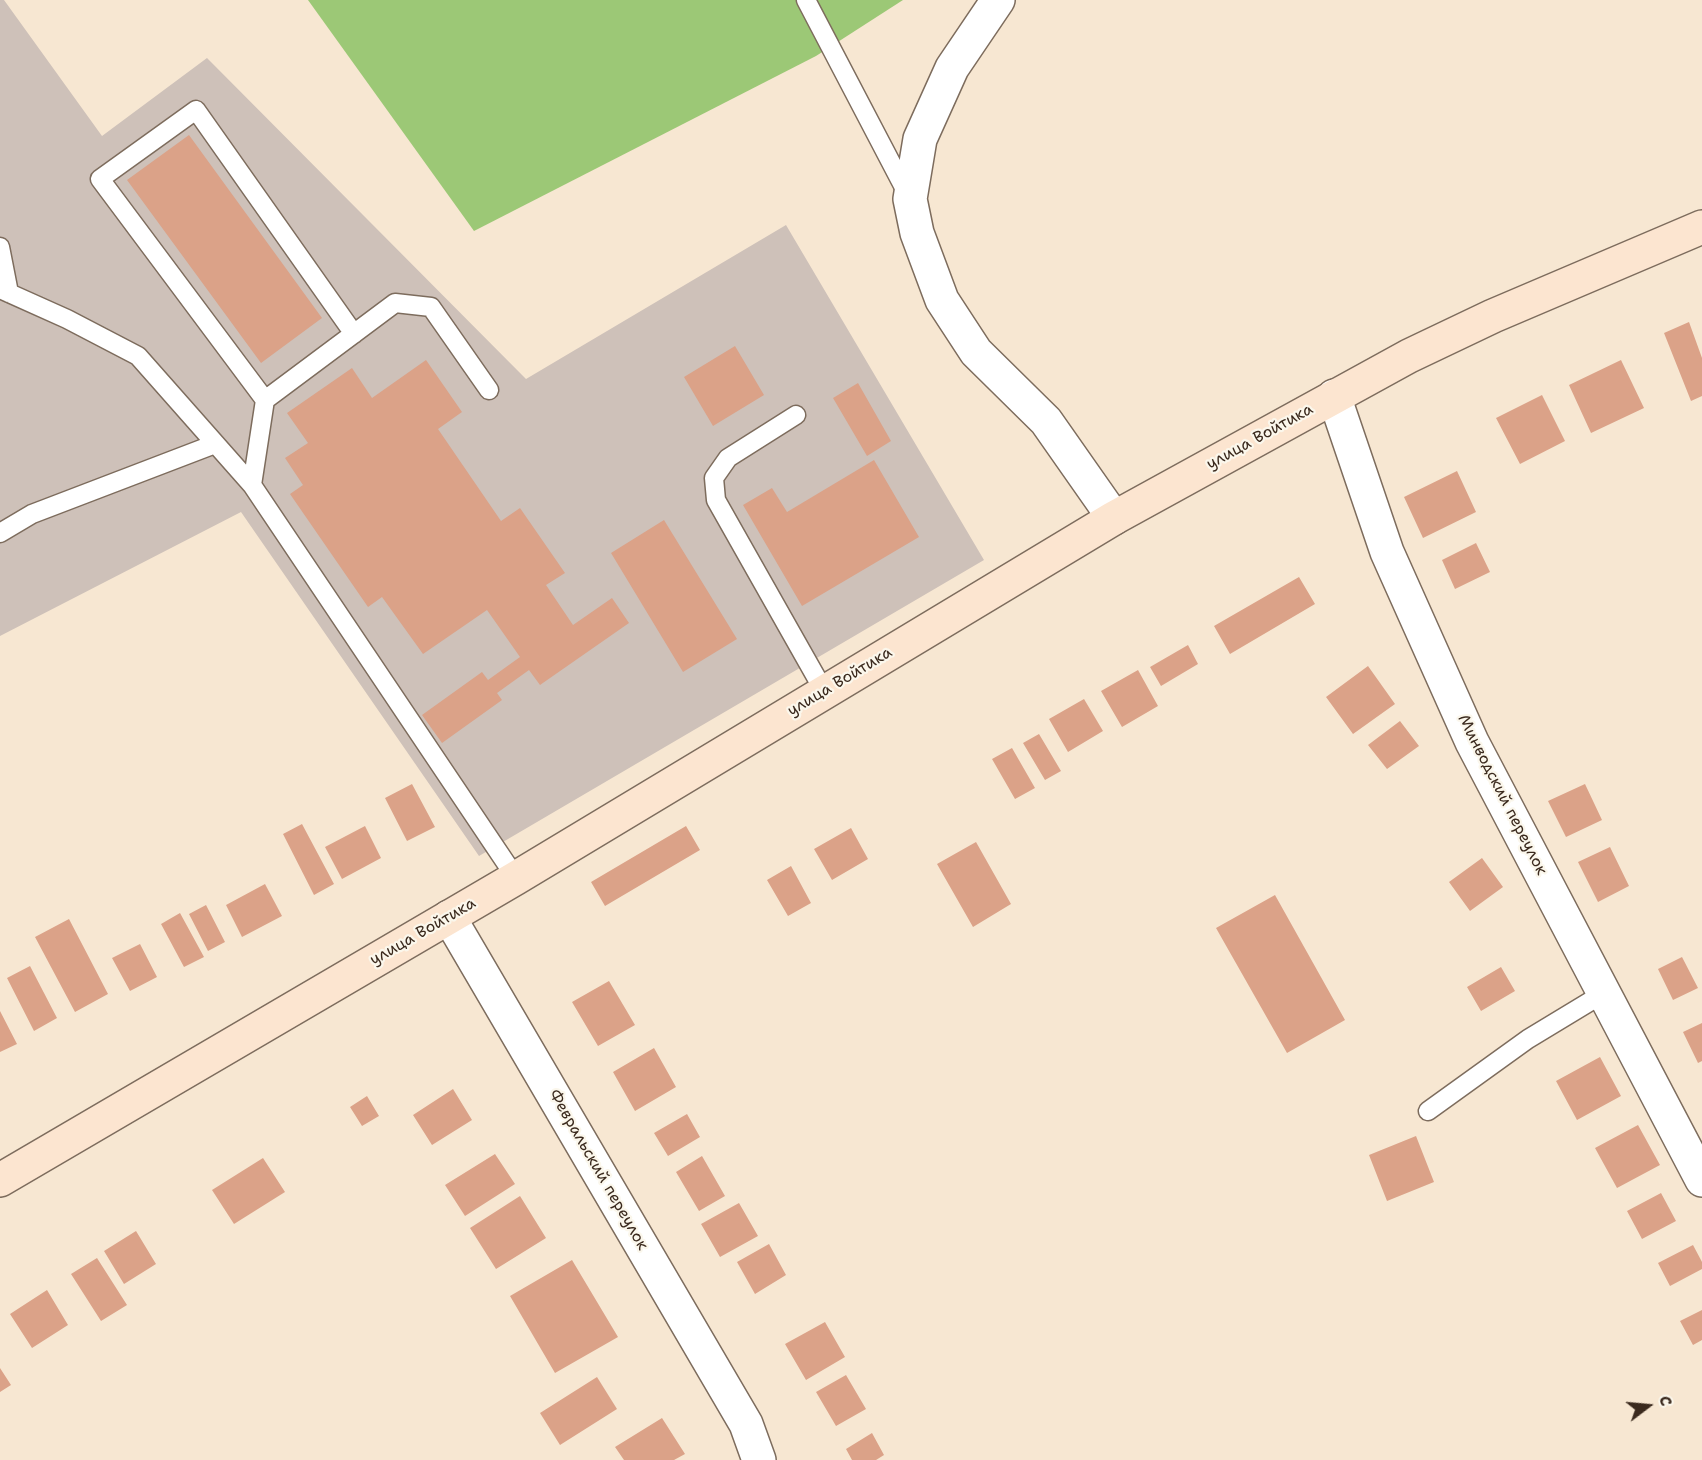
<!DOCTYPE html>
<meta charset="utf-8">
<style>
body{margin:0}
#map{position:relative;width:1702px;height:1460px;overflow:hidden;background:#f7e7d2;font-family:"Shantell Sans",sans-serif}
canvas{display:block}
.north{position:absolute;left:1618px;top:1376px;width:60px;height:60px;-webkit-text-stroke:4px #fbf7ec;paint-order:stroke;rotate:74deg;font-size:16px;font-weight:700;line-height:24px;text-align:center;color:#3b2a1e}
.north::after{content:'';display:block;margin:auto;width:21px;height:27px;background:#3b2a1e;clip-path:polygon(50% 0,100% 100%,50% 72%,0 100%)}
</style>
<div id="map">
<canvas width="1702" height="1460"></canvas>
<div class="north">С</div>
</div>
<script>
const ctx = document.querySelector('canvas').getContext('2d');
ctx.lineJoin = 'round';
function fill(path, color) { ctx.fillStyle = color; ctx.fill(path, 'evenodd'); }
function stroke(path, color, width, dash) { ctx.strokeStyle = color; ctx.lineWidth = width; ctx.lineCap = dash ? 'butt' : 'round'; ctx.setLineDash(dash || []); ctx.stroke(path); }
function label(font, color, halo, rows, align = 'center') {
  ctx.font = font + ' "Shantell Sans",sans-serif'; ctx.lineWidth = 4.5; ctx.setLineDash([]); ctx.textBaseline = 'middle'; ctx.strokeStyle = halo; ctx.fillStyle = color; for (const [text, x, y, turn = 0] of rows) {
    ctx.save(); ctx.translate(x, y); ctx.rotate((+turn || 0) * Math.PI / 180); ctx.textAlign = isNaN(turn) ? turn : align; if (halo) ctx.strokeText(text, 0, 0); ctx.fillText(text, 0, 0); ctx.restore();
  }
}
fill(new Path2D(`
 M0,0H4L102,136L207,58L526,379L786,225L984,560L479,856L241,512L0,636Z`), '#cec1b9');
fill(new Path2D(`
 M308,0H903L816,56L474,231Z`), '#9cc876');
fill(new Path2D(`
 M189,135L322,318L261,363L127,180Z
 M1689,322L1702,358V396L1691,401L1664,333Z
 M735,346L764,395L713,426L684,377Z
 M426,360L462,412L438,429L501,521L520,508L565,573L546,585L573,625L612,598L629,623L540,685L529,670L497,693L502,700L442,743L422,715L482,672L488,680L520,657L487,610L423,654L382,597L368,607L290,494L303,485L285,458L308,443L287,413L352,368L372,398Z
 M1621,360L1644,408L1591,433L1569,385Z
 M858,383L891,441L867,456L833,398Z
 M1542,395L1565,441L1520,464L1496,418Z
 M874,460L919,537L802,606L743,505L772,488L787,512Z
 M1457,471L1476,512L1423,538L1404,497Z
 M664,520L737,639L683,672L611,553Z
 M1476,543L1490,572L1455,589L1442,560Z
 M1299,577L1315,604L1230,654L1214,626Z
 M1188,645L1198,664L1161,686L1150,667Z
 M1368,666L1395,704L1353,734L1326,697Z
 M1138,670L1158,706L1122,727L1101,691Z
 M1084,699L1103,731L1068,752L1049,719Z
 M1400,721L1419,746L1387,769L1368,745Z
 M1039,734L1061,771L1045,780L1023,743Z
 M1012,748L1035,788L1015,799L992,759Z
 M412,784L435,827L407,841L385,798Z
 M1585,784L1602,820L1566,837L1548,801Z
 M302,824L334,884L314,895L283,834Z
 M365,826L381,858L342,879L325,847Z
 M686,826L700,850L605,906L591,882Z
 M851,828L868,859L832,880L814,849Z
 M976,842L1011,904L973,927L937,864Z
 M1610,847L1629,886L1598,902L1578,862Z
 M1482,858L1503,887L1470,911L1449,882Z
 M791,866L811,903L788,916L767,880Z
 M265,884L282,916L242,937L226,905Z
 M1275,895L1345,1020L1287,1053L1216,928Z
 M206,905L225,942L208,951L189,914Z
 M180,913L204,957L184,967L161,924Z
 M69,919L108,994L75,1012L35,937Z
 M140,944L157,977L130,991L112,958Z
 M1682,957L1698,988L1673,1000L1658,969Z
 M30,966L57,1018L34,1031L7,978Z
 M1501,967L1515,991L1481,1011L1467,987Z
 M609,981L635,1025L598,1046L572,1002Z
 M0,1011L17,1044L0,1052Z
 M1702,1023V1061L1698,1063L1683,1032Z
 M654,1048L676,1087L635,1111L613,1072Z
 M1600,1057L1621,1096L1577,1120L1556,1081Z
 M453,1089L472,1120L432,1145L413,1115Z
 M367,1096L379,1116L362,1126L350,1107Z
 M687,1114L700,1137L668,1156L654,1133Z
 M1638,1125L1660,1165L1617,1188L1595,1148Z
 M1416,1136L1434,1182L1387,1201L1369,1155Z
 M495,1154L515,1184L465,1216L445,1185Z
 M702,1156L725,1196L699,1211L676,1172Z
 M263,1158L285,1192L234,1224L212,1190Z
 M1661,1193L1676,1221L1642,1239L1627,1211Z
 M520,1196L546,1238L496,1269L470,1228Z
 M739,1203L758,1236L720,1257L701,1224Z
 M136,1231L156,1264L124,1284L104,1251Z
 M769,1244L786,1275L755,1294L737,1262Z
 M1693,1245L1702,1262V1269L1670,1286L1658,1263Z
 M97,1258L127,1305L101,1321L71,1274Z
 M572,1260L618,1337L555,1373L510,1296Z
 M47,1290L68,1325L32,1348L10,1314Z
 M1702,1310V1340L1693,1345L1680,1321Z
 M825,1322L845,1357L806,1380L785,1344Z
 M0,1368L11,1385L0,1392Z
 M846,1375L866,1409L836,1426L816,1392Z
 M597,1377L617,1409L560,1445L540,1413Z
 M662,1418L685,1454L674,1460H624L615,1447Z
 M872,1433L884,1455L876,1460H852L846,1449Z`), '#dba288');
const lane = new Path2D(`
 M806,0L908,195
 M0,247L9,293
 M0,289L67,319L138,356L252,485L516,878
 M265,400L100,179L196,110L354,334
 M796,415L728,458L714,478L716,500L824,691
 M252,485L265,400L395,303L431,307L489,390
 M0,533L32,514L215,444
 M1428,1111L1528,1039L1604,993`);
const street = new Path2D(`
 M998,0L952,68L920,139L910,199L917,233L942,300L976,352L1046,421L1114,518
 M1334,396L1387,552L1472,742L1702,1180
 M449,917L746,1424L759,1460`);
const secondary = new Path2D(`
 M0,1180L516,878L1114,518L1409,356L1493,316L1702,227`);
stroke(lane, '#7d6c5d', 21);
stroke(street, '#7d6c5d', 36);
stroke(secondary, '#7d6c5d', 36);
stroke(lane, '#fff', 18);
stroke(street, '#fff', 33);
stroke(secondary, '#fce5d0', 33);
label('16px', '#3b2a1e', '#fbf7ec', [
 ["улица Войтика",1260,437,-29],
 ["улица Войтика",840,682,-31],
 ["Минводский переулок",1502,795,63],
 ["улица Войтика",423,932,-30],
 ["Февральский переулок",598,1170,60]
]);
</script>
